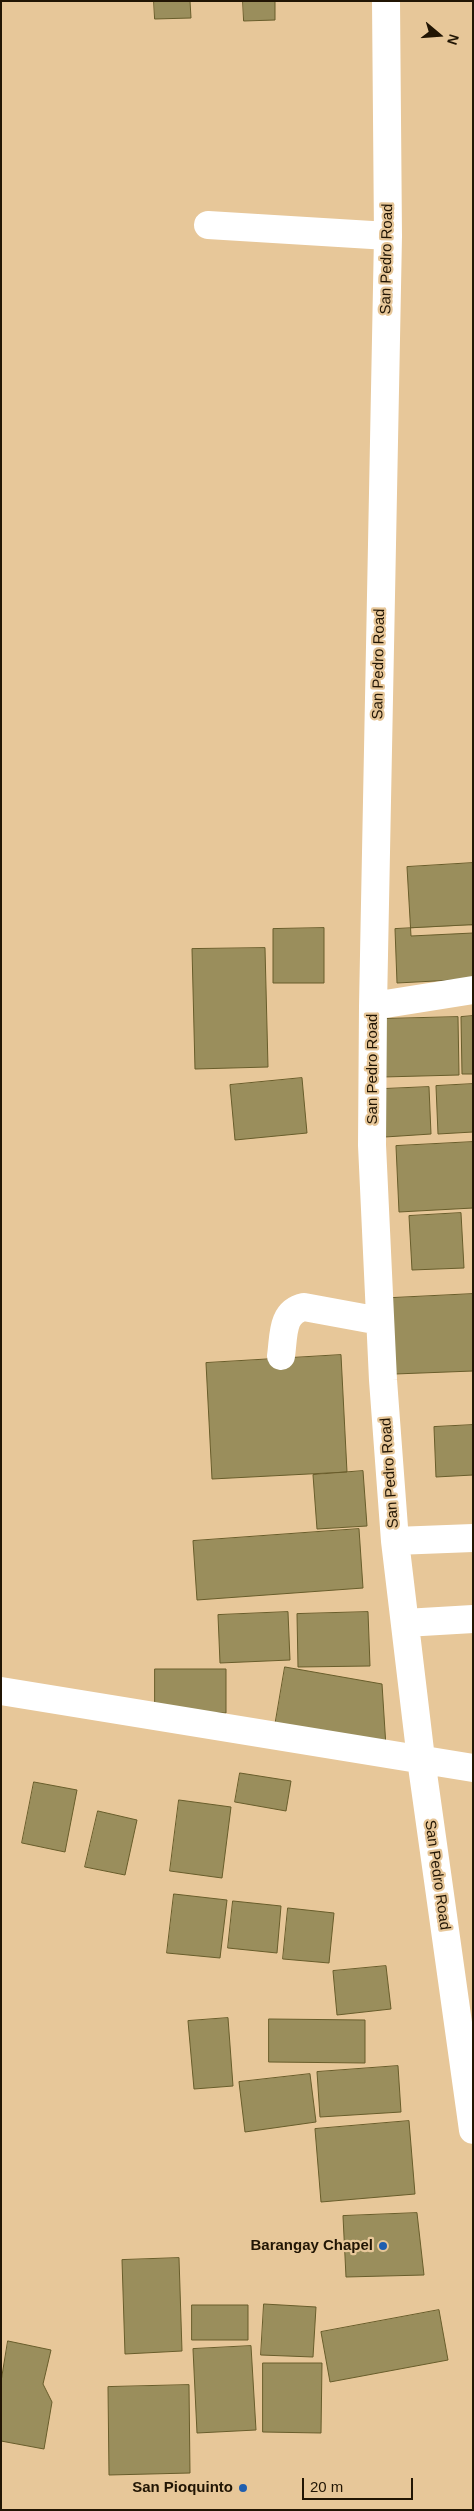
<!DOCTYPE html>
<style>
body{margin:0}
#map{position:relative;width:474px;height:2511px;overflow:hidden;background:#e7c799;font-family:Helvetica,sans-serif}
canvas{display:block}
.frame{position:absolute;inset:0;border:2px solid #211504;pointer-events:none}
.north{position:absolute;left:414px;top:10px;width:50px;height:50px;-webkit-text-stroke:4px #e7c799;paint-order:stroke;rotate:108deg;font-size:14px;font-weight:700;line-height:20px;text-align:center;color:#211504}
.north::after{content:'';display:block;margin:auto;width:18px;height:22px;background:#211504;clip-path:polygon(50% 0,100% 100%,50% 72%,0 100%)}
.scale{position:absolute;left:302px;top:2478px;width:111px;height:22px;box-sizing:border-box;border:2px solid #211504;border-top:0;padding-left:6px;font-size:15px;line-height:18px;white-space:nowrap;color:#211504;-webkit-text-stroke:4px #e7c799;paint-order:stroke}
</style>
<div id="map">
<canvas width="474" height="2511"></canvas>
<div class="frame"></div>
<div class="north">N</div>
<div class="scale">20 m</div>
</div>
<script>
const ctx = document.querySelector('canvas').getContext('2d');
ctx.lineJoin = 'round';
function fill(path, color) { ctx.fillStyle = color; ctx.fill(path, 'evenodd'); }
function stroke(path, color, width, dash) { ctx.strokeStyle = color; ctx.lineWidth = width; ctx.lineCap = dash ? 'butt' : 'round'; ctx.setLineDash(dash || []); ctx.stroke(path); }
function label(font, color, halo, rows, align = 'center') {
  ctx.font = font + ' Helvetica,sans-serif'; ctx.lineWidth = 4.5; ctx.setLineDash([]); ctx.textBaseline = 'middle'; ctx.strokeStyle = halo; ctx.fillStyle = color; for (const [text, x, y, turn = 0] of rows) {
    ctx.save(); ctx.translate(x, y); ctx.rotate((+turn || 0) * Math.PI / 180); ctx.textAlign = isNaN(turn) ? turn : align; if (halo) ctx.strokeText(text, 0, 0); ctx.fillText(text, 0, 0); ctx.restore();
  }
}
const building = new Path2D(`
 M154,1H190L191,18L155,19Z
 M243,1H275V20L244,21Z
 M473,863V933L411,936L407,867Z
 M473,925V979L397,983L395,929Z
 M324,928V983H273V929Z
 M265,948L268,1067L195,1069L192,949Z
 M473,1016V1074H462L461,1017Z
 M458,1017L459,1075L383,1077L382,1019Z
 M302,1078L307,1133L235,1140L230,1085Z
 M473,1084V1132L438,1134L436,1086Z
 M429,1087L431,1134L385,1137L383,1089Z
 M473,1142V1208L399,1212L396,1146Z
 M461,1213L464,1268L412,1270L409,1216Z
 M473,1294V1371L395,1374L392,1298Z
 M341,1355L347,1472L212,1479L206,1363Z
 M473,1425V1475L436,1477L434,1427Z
 M363,1471L367,1526L317,1529L313,1475Z
 M359,1529L363,1588L197,1600L193,1541Z
 M288,1612L290,1660L220,1663L218,1615Z
 M368,1612L370,1666L298,1667L297,1614Z
 M285,1667L382,1684L386,1747L275,1726Z
 M155,1669H226V1713H155Z
 M240,1773L291,1781L286,1811L235,1802Z
 M34,1782L77,1790L65,1852L22,1843Z
 M179,1800L231,1807L222,1878L170,1871Z
 M98,1811L137,1820L125,1875L85,1867Z
 M174,1894L227,1900L220,1958L167,1953Z
 M233,1901L281,1906L277,1953L228,1948Z
 M288,1908L334,1913L329,1963L283,1959Z
 M386,1966L391,2009L337,2015L333,1971Z
 M228,2018L233,2086L194,2089L188,2021Z
 M269,2019L365,2020V2063L269,2062Z
 M398,2066L401,2112L320,2117L317,2072Z
 M310,2074L316,2122L245,2132L239,2082Z
 M409,2121L415,2194L321,2202L315,2129Z
 M417,2213L424,2275L346,2277L343,2216Z
 M179,2258L182,2351L125,2354L122,2260Z
 M264,2304L316,2307L313,2357L261,2355Z
 M192,2305H248V2340H192Z
 M439,2310L448,2360L330,2382L321,2332Z
 M8,2341L51,2350L43,2384L52,2402L44,2449L1,2441V2382Z
 M251,2346L256,2430L197,2433L193,2349Z
 M263,2363H322L321,2433L263,2432Z
 M189,2385L190,2473L109,2475L108,2387Z`);
fill(building, '#9a8e5c');
stroke(building, '#685d2b', 1);
stroke(new Path2D(`
 M386,1L388,236L373,1006L372,1145L383,1380L395,1541L421,1759L473,2130
 M208,225L388,236
 M373,1006L473,990
 M281,1356C284,1336 281,1312 304,1307L380,1321
 M395,1541L473,1538
 M405,1623L473,1619
 M1,1691L473,1768`), '#fff', 28);
for (const [x, y, r, color] of [
 [383,2246,5,"#1f5eaf"],
 [243,2488,5,"#1f5eaf"]
]) { const dot = new Path2D(); dot.arc(x, y, r, 0, 2 * Math.PI); ctx.fillStyle = color; ctx.fill(dot); stroke(dot, '#e7c799', 2); }
label('15px', '#211504', '#e7c799', [
 ["San Pedro Road",387,259,-89],
 ["San Pedro Road",379,664,-89],
 ["San Pedro Road",373,1069,-90],
 ["San Pedro Road",390,1473,-94],
 ["San Pedro Road",437,1875,82]
]);
label('bold 15px', '#211504', '#e7c799', [
 ["Barangay Chapel",373,2246],
 ["San Pioquinto",233,2488]
], 'right');
</script>
